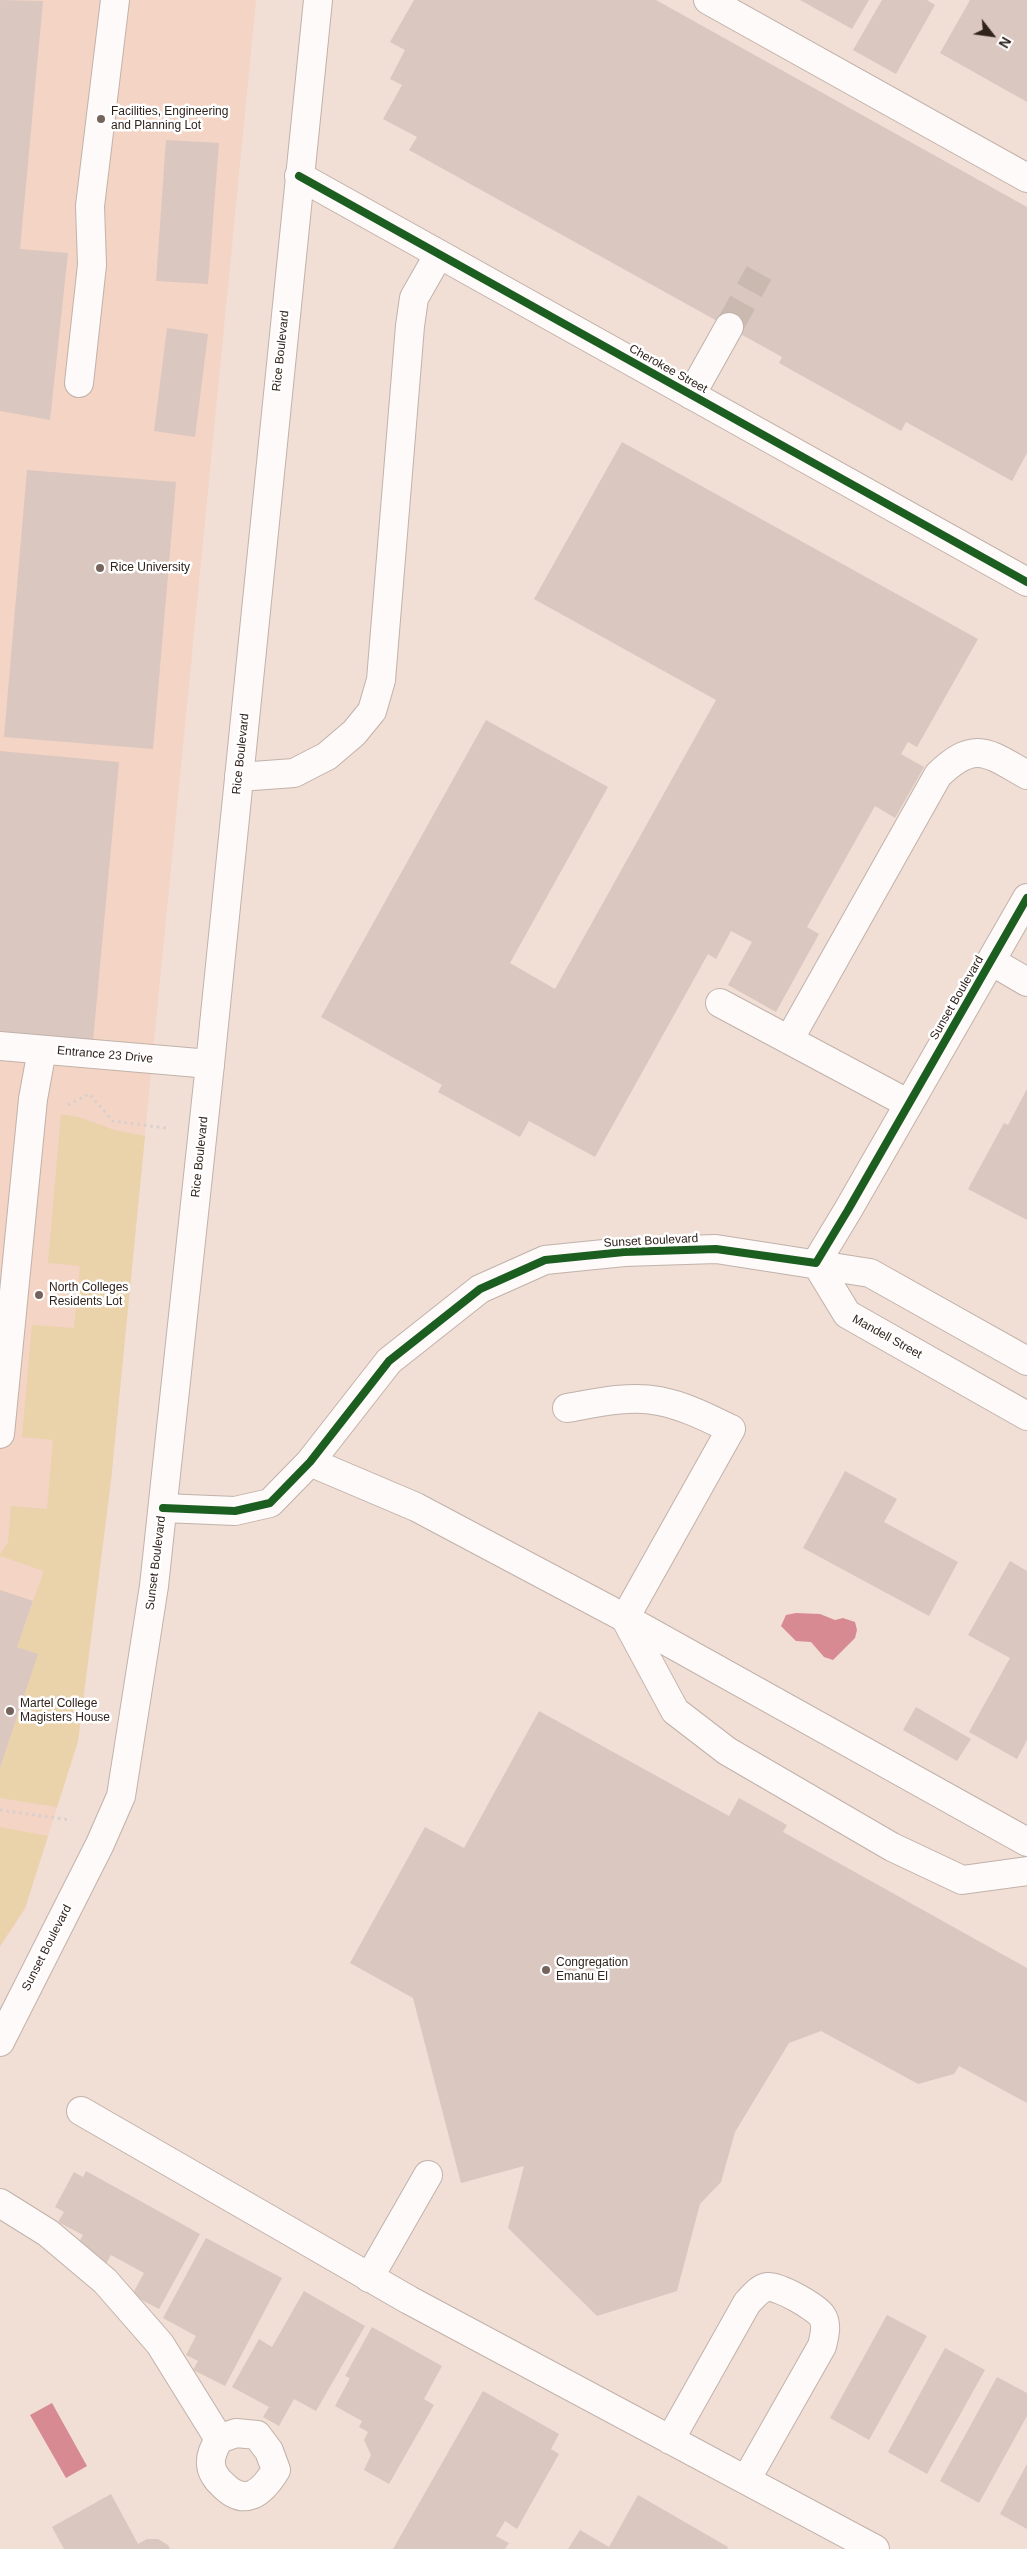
<!DOCTYPE html>
<style>
body{margin:0}
#map{position:relative;width:1027px;height:2549px;overflow:hidden;background:#f1ded4;font-family:Arial,sans-serif}
canvas{display:block}
.north{position:absolute;left:967px;top:10px;width:50px;height:50px;-webkit-text-stroke:4px #fff;paint-order:stroke;rotate:120deg;font-size:14px;font-weight:700;line-height:20px;text-align:center;color:#30231c}
.north::after{content:'';display:block;margin:auto;width:18px;height:22px;background:#30231c;clip-path:polygon(50% 0,100% 100%,50% 72%,0 100%)}
</style>
<div id="map">
<canvas width="1027" height="2549"></canvas>
<div class="north">N</div>
</div>
<script>
const ctx = document.querySelector('canvas').getContext('2d');
ctx.lineJoin = 'round';
function fill(path, color) { ctx.fillStyle = color; ctx.fill(path, 'evenodd'); }
function stroke(path, color, width, dash) { ctx.strokeStyle = color; ctx.lineWidth = width; ctx.lineCap = dash ? 'butt' : 'round'; ctx.setLineDash(dash || []); ctx.stroke(path); }
function label(font, color, halo, rows, align = 'center') {
  ctx.font = font + ' Arial,sans-serif'; ctx.lineWidth = 5; ctx.setLineDash([]); ctx.textBaseline = 'middle'; ctx.strokeStyle = halo; ctx.fillStyle = color; for (const [text, x, y, turn = 0] of rows) {
    ctx.save(); ctx.translate(x, y); ctx.rotate((+turn || 0) * Math.PI / 180); ctx.textAlign = isNaN(turn) ? turn : align; if (halo) ctx.strokeText(text, 0, 0); ctx.fillText(text, 0, 0); ctx.restore();
  }
}
fill(new Path2D(`
 M0,0H256L111,1480L78,1741L25,1909L0,1947Z`), '#f4d4c4');
fill(new Path2D(`
 M61,1114L82,1118L114,1130L145,1136L111,1480L78,1741L57,1807L0,1798V1769L38,1654L17,1647L44,1571L0,1556V1554L8,1543L11,1506L47,1509L53,1440L22,1437L32,1325L74,1328L80,1266L48,1263Z
 M0,1827L48,1836L25,1908L0,1946Z`), '#ead2ab');
fill(new Path2D(`
 M796,1613L820,1614L835,1620L843,1618L855,1622L857,1630L855,1638L833,1660L824,1657L811,1642L796,1641L781,1626L786,1615Z
 M52,2403L87,2466L66,2478L30,2415Z`), '#d78a92');
fill(new Path2D(`
 M0,0L43,1L20,249L68,253L50,420L0,411Z
 M414,0H656L1027,207V453L1012,481L906,422L901,431L779,363L782,357L409,150L417,137L383,119L402,85L390,79L405,50L390,42Z
 M800,0H869L852,29Z
 M882,0H927L935,5L896,74L853,50Z
 M970,0H1027V102L940,53Z
 M166,140L219,143L208,284L156,281Z
 M167,328L208,334L195,437L154,431Z
 M622,442L978,639L917,747L908,742L901,754L924,767L895,818L875,806L807,927L819,934L776,1012L728,985L752,942L731,931L716,959L708,954L595,1157L529,1121L520,1137L438,1092L442,1085L321,1017L486,720L608,787L510,963L555,989L716,700L534,599Z
 M27,470L176,482L153,749L4,737Z
 M0,751L119,762L93,1041L0,1032Z
 M1027,1089V1220L968,1189L1004,1123L1008,1125Z
 M845,1471L897,1499L884,1522L958,1562L929,1616L803,1548Z
 M1010,1561L1027,1571V1740L1017,1759L969,1732L1010,1658L968,1635Z
 M0,1590L33,1601L17,1647L38,1654L0,1768Z
 M916,1707L971,1739L957,1761L903,1730Z
 M539,1711L729,1816L739,1798L787,1825L783,1832L1027,1968V2103L959,2066L954,2074L918,2084L821,2031L789,2043L735,2132L721,2182L700,2204L677,2291L597,2316L508,2228L524,2166L461,2183L413,1998L350,1963L425,1827L464,1848Z
 M86,2171L200,2234L159,2309L132,2295L144,2273L111,2255L105,2266L75,2249L83,2235L58,2222L64,2212L55,2207L74,2172L83,2177Z
 M206,2238L282,2278L225,2386L193,2370L198,2361L186,2355L196,2336L163,2318Z
 M304,2291L365,2326L316,2411L294,2399L279,2426L263,2417L269,2407L232,2387L259,2339L272,2347Z
 M887,2315L927,2336L869,2440L830,2418Z
 M372,2327L442,2366L424,2399L434,2405L389,2484L364,2470L371,2455L364,2440L368,2432L359,2427L362,2421L335,2406L350,2378L345,2376Z
 M945,2348L985,2370L927,2474L888,2452Z
 M997,2377L1027,2393V2416L979,2503L940,2481Z
 M483,2391L559,2434L551,2449L559,2454L517,2529L505,2521L496,2536L509,2543L505,2549H393Z
 M1027,2464V2529L1000,2514Z
 M111,2494L138,2544L147,2539H158L168,2545L170,2549H64L52,2527Z
 M638,2495L728,2547L727,2549H568L580,2530L609,2547Z`), '#dac7c0');
stroke(new Path2D(`
 M729,327L759,273`), '#cab9af', 28, [28, 14]);
const minor = new Path2D(`
 M708,0L1027,178
 M299,176L1027,582
 M79,383L92,265L90,206L115,0
 M691,395L729,327
 M239,777L294,773L327,756L354,733L372,711L381,680L410,326L414,298L439,254
 M991,961L1027,982
 M720,1003L909,1104
 M789,1040L938,775C975,739 988,753 1027,775
 M0,1046L210,1064
 M816,1263L848,1210L1027,898
 M816,1263L847,1314L1027,1416
 M567,1408C596,1403 629,1395 659,1401C685,1406 708,1418 731,1429L625,1618L675,1711L727,1751L892,1847L962,1880L1027,1871
 M0,1434L33,1099L42,1050
 M310,1462L416,1507L625,1618L1027,1842
 M163,1508L235,1511L270,1503L310,1462L389,1361L480,1289L545,1260L624,1252L716,1249L870,1273L1027,1361
 M81,2111L409,2300L875,2549
 M0,2203L48,2233L105,2281L160,2344L219,2439
 M369,2278L428,2175
 M236,2433L257,2435L269,2451L276,2470C262,2493 245,2508 222,2484C217,2480 211,2471 211,2464C210,2455 215,2447 219,2439Z
 M670,2440L747,2303C753,2297 759,2288 768,2287C779,2286 816,2307 822,2316C828,2325 824,2337 822,2346L746,2480`);
const major = new Path2D(`
 M0,2042L100,1844L121,1796L154,1586L210,1064L318,0`);
stroke(minor, '#c1b2aa', 30);
stroke(major, '#c1b2aa', 30);
stroke(new Path2D(`
 M68,1105L89,1094L113,1121L166,1128
 M0,1810L71,1820`), '#d7d0cd', 3, [2.5, 4]);
stroke(minor, '#fdfaf9', 28);
stroke(major, '#fdfaf9', 28);
stroke(new Path2D(`
 M299,176L1027,582
 M163,1508L235,1511L270,1503L310,1462L389,1361L480,1289L545,1260L624,1252L716,1249L816,1263L848,1210L1027,898`), '#1b5e20', 8);
for (const [x, y, r, color] of [
 [101,119,5,"#74645c"],
 [100,568,5,"#74645c"],
 [39,1295,5,"#74645c"],
 [10,1711,5,"#74645c"],
 [546,1970,5,"#74645c"]
]) { const dot = new Path2D(); dot.arc(x, y, r, 0, 2 * Math.PI); ctx.fillStyle = color; ctx.fill(dot); stroke(dot, '#fff', 2); }
label('12px', '#30231c', '#fff', [
 ["Facilities, Engineering",111,112],
 ["and Planning Lot",111,126],
 ["Rice University",110,568],
 ["North Colleges",49,1288],
 ["Residents Lot",49,1302],
 ["Martel College",20,1704],
 ["Magisters House",20,1718],
 ["Congregation",556,1963],
 ["Emanu El",556,1977]
], 'left');
label('12px', '#30231c', '#fff', [
 ["Rice Boulevard",281,351,-84],
 ["Cherokee Street",668,369,29],
 ["Rice Boulevard",241,754,-84],
 ["Sunset Boulevard",957,998,-60],
 ["Entrance 23 Drive",105,1055,5],
 ["Rice Boulevard",200,1157,-84],
 ["Sunset Boulevard",651,1241,-3],
 ["Mandell Street",887,1337,29],
 ["Sunset Boulevard",156,1563,-83],
 ["Sunset Boulevard",47,1948,-63]
]);
</script>
